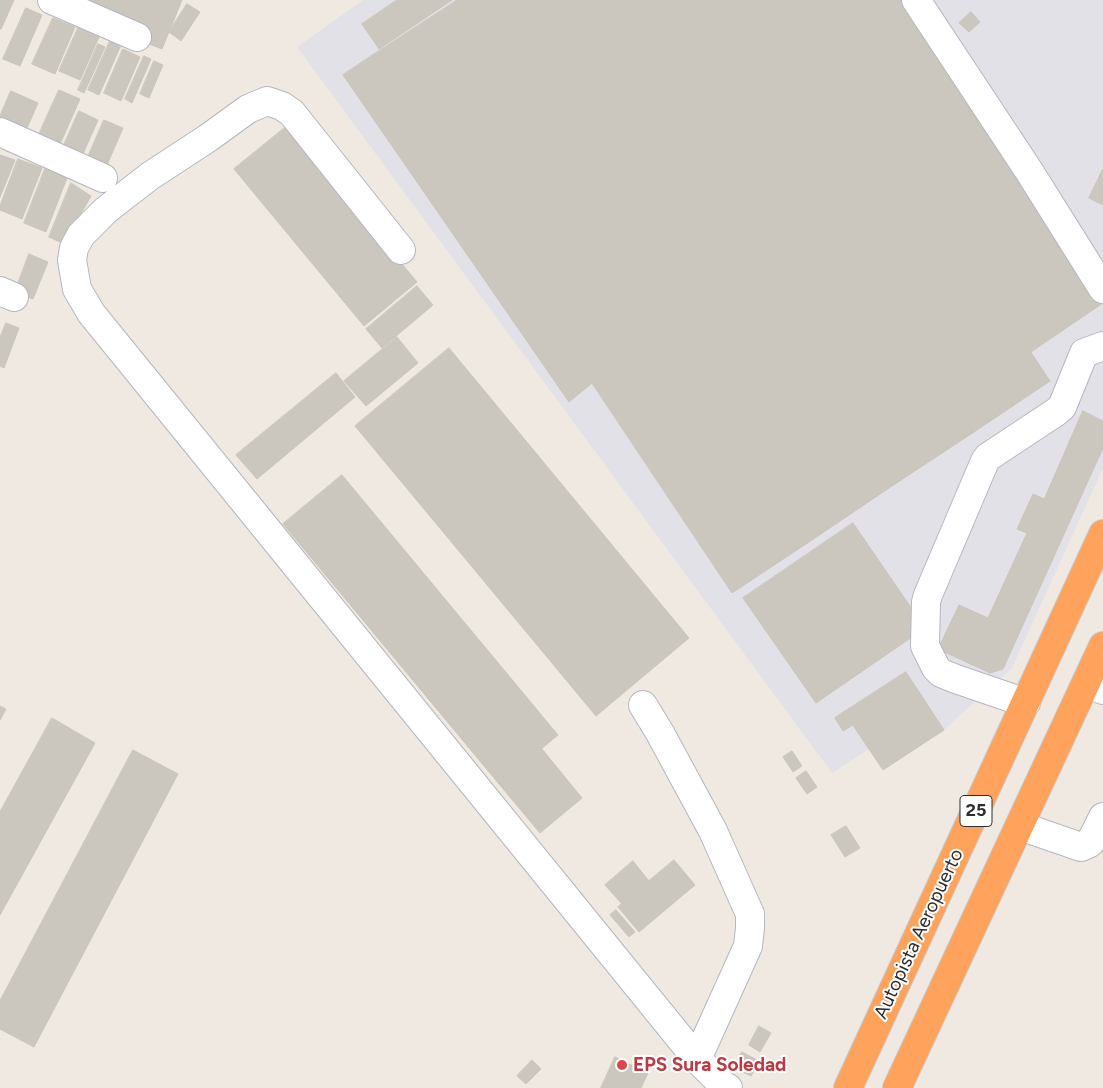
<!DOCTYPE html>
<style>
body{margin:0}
canvas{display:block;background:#efe9e1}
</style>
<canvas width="1103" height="1088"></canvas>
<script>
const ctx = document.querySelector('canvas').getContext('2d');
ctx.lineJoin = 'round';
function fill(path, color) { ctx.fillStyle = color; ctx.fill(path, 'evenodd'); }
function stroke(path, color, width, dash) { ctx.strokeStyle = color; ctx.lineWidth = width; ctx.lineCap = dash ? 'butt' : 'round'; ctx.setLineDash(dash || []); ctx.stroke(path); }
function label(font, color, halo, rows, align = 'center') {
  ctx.font = font + ' Figtree,sans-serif'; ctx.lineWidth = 4; ctx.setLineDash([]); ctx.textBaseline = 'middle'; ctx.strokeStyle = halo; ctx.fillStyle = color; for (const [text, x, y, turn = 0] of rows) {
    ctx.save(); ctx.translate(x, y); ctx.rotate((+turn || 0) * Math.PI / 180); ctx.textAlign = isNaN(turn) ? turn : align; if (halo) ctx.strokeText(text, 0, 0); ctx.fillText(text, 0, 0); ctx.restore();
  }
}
fill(new Path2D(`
 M363,0H1103V468L1012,668L944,730L883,770L869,749L832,773L297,47Z`), '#e3e1e8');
const building = new Path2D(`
 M0,0H14L1,29H0Z
 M73,0H128L121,18Z
 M128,0H161L149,29L121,18Z
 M161,0H182L162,49L144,42Z
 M397,0H452L379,49L362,24Z
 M457,0H567L892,486L812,540L453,3Z
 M567,0H685L974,432L892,486Z
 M685,0H796L1050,381L974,432Z
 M796,0H904L1103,298V303L1031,352Z
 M453,3L812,540L732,593L373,55Z
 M187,4L200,12L181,41L169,32Z
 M26,8L42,15L20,66L3,59Z
 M971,12L980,22L969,32L959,23Z
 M53,18L75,27L55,74L32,64Z
 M78,28L99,37L80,80L59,71Z
 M110,41L121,45L99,95L88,90Z
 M98,44L105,47L84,93L78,90Z
 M123,49L140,57L121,101L104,93Z
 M373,55L592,383L569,402L343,75Z
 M144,56L151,59L132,103L125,99Z
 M154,61L163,65L149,98L140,94Z
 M59,90L80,99L57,151L36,141Z
 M11,91L38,103L24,135L0,124V116Z
 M79,111L98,120L79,163L60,154Z
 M104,120L123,128L104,172L85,164Z
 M287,126L417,282L364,326L234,169Z
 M0,155L15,160L0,197Z
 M18,159L42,168L22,219L0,210V206Z
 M45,169L67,178L46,232L24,223Z
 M1103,169V205L1089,198Z
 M71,183L91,196L64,244L49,237Z
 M29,254L48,262L33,299L15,292Z
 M417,286L433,305L382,348L366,329Z
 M6,323L19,328L4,368L0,366V338Z
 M397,337L418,363L366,406L344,381Z
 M449,348L689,638L596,716L355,426Z
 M336,373L355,397L257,479L236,455Z
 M1083,411L1103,421V448L1003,669L990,673L938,649L959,605L988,618L1027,533L1017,529L1033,494L1044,499Z
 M342,475L558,735L499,784L283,524Z
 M853,523L925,628L816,703L743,598Z
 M906,672L944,730L883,770L844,712Z
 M0,706L6,709L0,720Z
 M844,712L853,725L843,731L835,718Z
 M52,718L95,743L0,915V812Z
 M542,749L582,798L540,833L499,784Z
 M133,750L178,774L34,1047L0,1029V1001Z
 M792,751L802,766L793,772L783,757Z
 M806,771L817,787L807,794L796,778Z
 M846,826L860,848L845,857L831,835Z
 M674,860L695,885L639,932L618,907Z
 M633,861L649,881L622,904L605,885Z
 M616,910L635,932L629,937L610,915Z
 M759,1026L771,1033L760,1052L749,1045Z
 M742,1052L759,1061L751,1076L734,1068Z
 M615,1057L648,1073L641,1088H601Z
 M532,1060L541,1069L526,1084L517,1076Z`);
fill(building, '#cbc7bf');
stroke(building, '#cbc5ba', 1);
const minor = new Path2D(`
 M52,0L137,37
 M916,0L1029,171L1103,289
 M0,132L103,178
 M401,250L292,113L282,106L267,101L248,109L208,138L150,176L106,210L81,235L74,248L72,260L77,289L91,313L697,1059L724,1086L728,1088
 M0,291L14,297
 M1086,683L1103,690
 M1026,703L956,679L941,673L936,668L925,646L926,602L928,595L985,461L988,457L1056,412L1062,407L1084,353L1103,346
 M643,705L660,733L713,831L750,914V928L748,946L697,1059
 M1020,826L1081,847L1090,843L1103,817`);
const highway = new Path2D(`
 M848,1088L1103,534
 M897,1088L1103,646`);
stroke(minor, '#b4b7c1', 30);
stroke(highway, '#c9c9c9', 30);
stroke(minor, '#fff', 28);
stroke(highway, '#ffa35c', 28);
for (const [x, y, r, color] of [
 [622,1065,6,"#e0444e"]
]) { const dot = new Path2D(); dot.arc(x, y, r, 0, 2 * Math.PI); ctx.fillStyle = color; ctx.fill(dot); stroke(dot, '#fff', 2); }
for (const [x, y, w] of [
 [976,811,32]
]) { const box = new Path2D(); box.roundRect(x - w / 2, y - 15.5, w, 31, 4); ctx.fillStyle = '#fff'; ctx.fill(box); stroke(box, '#2e2e2e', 1); }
label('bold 18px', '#2e2e2e', null, [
 ["25",976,811]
]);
label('19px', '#2e2e2e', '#fff', [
 ["Autopista Aeropuerto",919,934,-65]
]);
label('bold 19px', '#be3a42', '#fff', [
 ["EPS Sura Soledad",633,1065]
], 'left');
</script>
